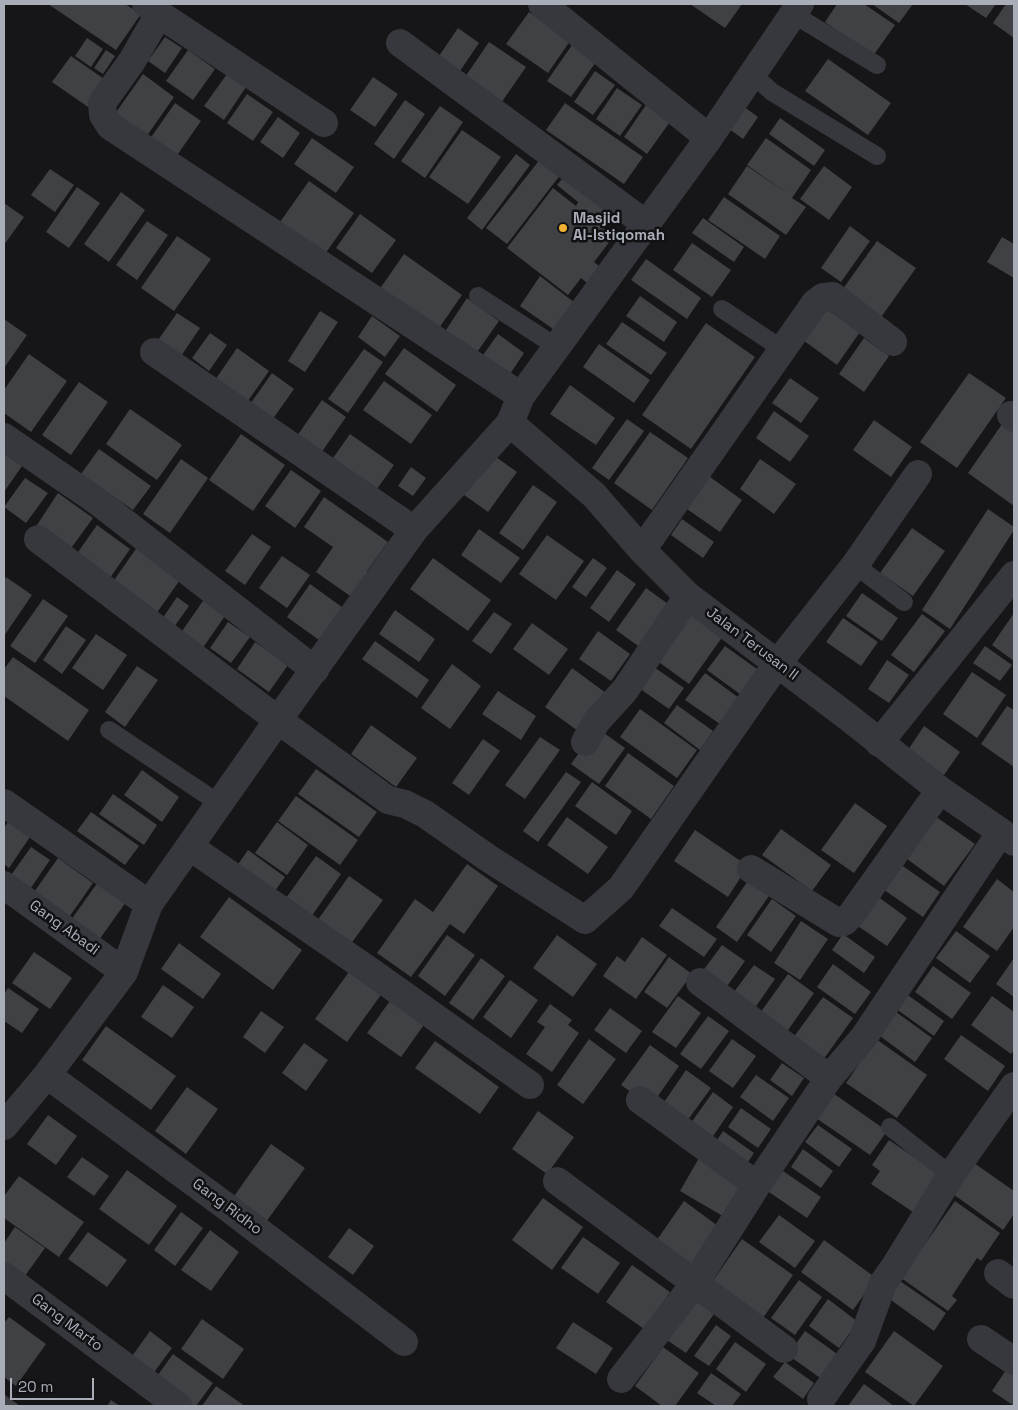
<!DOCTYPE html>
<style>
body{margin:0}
#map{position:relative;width:1018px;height:1410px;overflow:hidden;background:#161618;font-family:"Space Grotesk",sans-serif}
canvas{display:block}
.frame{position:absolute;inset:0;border:5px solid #a8adb8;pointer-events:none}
.scale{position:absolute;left:10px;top:1378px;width:84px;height:22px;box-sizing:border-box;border:2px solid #a8adb8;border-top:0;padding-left:6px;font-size:15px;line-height:18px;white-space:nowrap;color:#a8adb8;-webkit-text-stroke:4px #111113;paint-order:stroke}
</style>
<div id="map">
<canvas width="1018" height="1410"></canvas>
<div class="frame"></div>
<div class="scale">20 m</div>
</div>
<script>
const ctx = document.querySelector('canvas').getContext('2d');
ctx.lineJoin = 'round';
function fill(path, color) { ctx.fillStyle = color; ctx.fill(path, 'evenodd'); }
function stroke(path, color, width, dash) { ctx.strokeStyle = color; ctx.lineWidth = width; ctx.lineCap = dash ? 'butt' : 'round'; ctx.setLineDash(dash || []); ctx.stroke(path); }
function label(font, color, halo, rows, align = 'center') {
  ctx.font = font + ' "Space Grotesk",sans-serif'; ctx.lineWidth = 5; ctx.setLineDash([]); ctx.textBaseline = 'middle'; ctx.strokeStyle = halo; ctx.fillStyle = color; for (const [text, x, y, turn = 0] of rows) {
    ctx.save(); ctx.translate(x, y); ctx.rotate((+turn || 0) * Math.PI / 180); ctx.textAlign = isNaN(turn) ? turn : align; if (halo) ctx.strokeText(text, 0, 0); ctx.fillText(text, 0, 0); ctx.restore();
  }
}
fill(new Path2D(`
 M48,4H125L141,14L116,50Z
 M690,4H742L725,28Z
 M837,4H864L895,25L873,56L825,22Z
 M872,4H913L899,23Z
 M965,4H996L986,18Z
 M1006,4H1014V38L993,23Z
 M529,12L570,41L548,73L506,44Z
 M458,28L479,43L460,71L439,56Z
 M165,37L182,48L165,73L148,61Z
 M87,38L103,49L91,67L75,56Z
 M489,42L526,67L501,103L465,77Z
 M572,45L596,62L571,97L547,81Z
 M106,50L115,56L103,74L94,68Z
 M188,50L215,69L193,100L166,81Z
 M71,56L107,81L88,107L52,82Z
 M828,59L891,103L868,135L805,91Z
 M595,71L615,85L593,115L574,102Z
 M143,74L174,97L144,140L112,118Z
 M227,74L246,87L224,120L204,106Z
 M373,77L398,94L375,127L350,110Z
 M617,88L642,105L620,136L596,119Z
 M247,94L273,112L253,141L227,123Z
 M405,100L425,114L394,159L374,144Z
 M648,102L672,119L647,154L624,137Z
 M175,103L201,121L173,161L147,143Z
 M565,103L643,157L624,184L546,130Z
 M740,104L758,117L743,139L725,126Z
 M440,106L463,122L425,178L401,161Z
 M278,117L300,133L283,158L260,142Z
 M780,118L825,150L814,166L769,134Z
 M462,130L501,157L468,204L429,177Z
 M312,138L354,167L336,193L294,164Z
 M766,138L811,170L792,198L806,207L786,235L728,194L747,166L788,194L747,165Z
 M516,154L530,165L482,230L467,218Z
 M541,158L561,174L507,244L486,228Z
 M824,166L852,187L829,220L800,199Z
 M50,169L74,185L55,212L31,195Z
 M566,174L615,211L607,221L597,212L592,219L614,236L594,262L599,266L587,283L581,278L568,295L507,248L553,188L576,206L578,202L557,185Z
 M309,181L354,213L320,261L275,229Z
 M77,187L100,203L69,248L46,232Z
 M121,192L145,210L109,262L84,244Z
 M724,197L780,236L765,259L708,220Z
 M4,203L24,217L4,245Z
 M360,214L396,240L372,273L336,248Z
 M703,218L744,247L734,262L692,233Z
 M147,221L168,235L137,280L116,265Z
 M850,226L870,241L841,282L821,268Z
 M177,236L211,259L174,311L141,288Z
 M1002,237L1014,244V278L987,262Z
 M877,241L916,268L879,320L840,293Z
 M692,243L731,270L712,297L673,270Z
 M404,254L462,295L437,331L379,290Z
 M646,259L701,298L687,319L631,280Z
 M540,276L575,303L556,331L520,306Z
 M640,296L677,322L664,342L626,316Z
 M467,298L499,321L475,355L444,333Z
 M825,308L860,332L837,365L803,340Z
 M320,311L338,322L305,372L288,361Z
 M177,313L200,328L179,359L156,343Z
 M372,316L400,336L385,357L358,337Z
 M4,319L27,335L4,368Z
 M622,322L667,353L651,375L606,344Z
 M706,323L755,357L691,449L642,415Z
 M210,333L227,345L209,371L192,358Z
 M498,334L524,353L508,377L481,358Z
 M864,338L889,356L864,392L839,374Z
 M599,344L650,380L634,403L583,367Z
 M237,348L269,371L245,405L213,383Z
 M404,348L456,385L437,412L385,374Z
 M364,349L383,362L348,413L328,399Z
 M29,354L67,381L31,432L4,413V390Z
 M272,373L294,389L270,423L248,407Z
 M969,373L1006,398L957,468L920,442Z
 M790,378L819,398L801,423L772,403Z
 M384,381L432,415L411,444L363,410Z
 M79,382L108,402L71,455L42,435Z
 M570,385L615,418L596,445L550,414Z
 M322,400L346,417L321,453L297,436Z
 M130,409L182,445L157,480L106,444Z
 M774,411L809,436L790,462L756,438Z
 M1007,417L1014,422V506L968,473Z
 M627,419L644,431L609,480L592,468Z
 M874,420L912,447L891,477L853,450Z
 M650,432L688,458L652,510L614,483Z
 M241,434L285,465L253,511L209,480Z
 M350,434L394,465L377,489L333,458Z
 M99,449L151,486L133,510L81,474Z
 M489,452L517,472L488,512L460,492Z
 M4,453L22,466L4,492Z
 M181,459L208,478L170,533L143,514Z
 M760,459L796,484L774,514L740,489Z
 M411,467L426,478L413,496L398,486Z
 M291,470L321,491L295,528L265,506Z
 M706,474L742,500L720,532L684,507Z
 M25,478L48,493L26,523L4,507Z
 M533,485L557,502L523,550L499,533Z
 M58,493L93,518L69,551L35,528Z
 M324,497L388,542L367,571L370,574L353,598L316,572L333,547L304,527Z
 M988,509L1014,527V530L950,629L922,610Z
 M682,519L714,542L703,558L671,535Z
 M97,525L130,549L108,581L74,558Z
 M912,528L945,551L913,596L880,573Z
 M479,529L520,558L501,583L461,555Z
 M252,534L271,547L245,585L225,571Z
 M547,535L584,561L556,600L519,574Z
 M138,546L182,577L156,614L112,583Z
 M282,556L310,575L287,608L259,588Z
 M433,558L491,600L468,631L410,589Z
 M593,558L607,568L586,597L572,587Z
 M617,570L636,584L609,622L590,608Z
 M6,577L32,595L4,636V581Z
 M310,584L342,607L319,640L287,617Z
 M646,588L675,609L645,651L616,630Z
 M862,593L898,618L882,641L846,616Z
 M177,597L189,606L174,627L162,619Z
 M205,598L227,613L202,649L180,634Z
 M43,599L68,616L35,663L10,646Z
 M395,610L435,639L419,662L379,634Z
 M494,612L512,624L491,654L472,641Z
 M690,613L723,636L689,684L656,660Z
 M1014,613V661L992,645Z
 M922,614L945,631L914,672L891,655Z
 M843,618L878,642L861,666L826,642Z
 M228,622L250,637L231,663L210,648Z
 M532,623L568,649L549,675L513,649Z
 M66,626L86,640L62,674L43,660Z
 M598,631L630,654L611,681L579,659Z
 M96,634L127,655L103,690L72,668Z
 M375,641L429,680L417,698L362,659Z
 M255,642L288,665L269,692L237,669Z
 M725,646L761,672L744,697L707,670Z
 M985,646L1012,665L1000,681L973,663Z
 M13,657L89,710L68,741L4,696V669Z
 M887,660L909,675L889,703L868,689Z
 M452,664L481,686L450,729L421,708Z
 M651,665L684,688L669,709L636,686Z
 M137,666L158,680L125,727L105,712Z
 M572,668L606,693L578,731L545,707Z
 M972,672L1006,695L977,738L943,714Z
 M705,673L739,698L720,724L685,700Z
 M498,691L536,716L521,740L482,714Z
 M677,705L713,731L700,750L664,723Z
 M1007,706L1014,710V767L981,744Z
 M640,709L697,750L677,778L620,737Z
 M371,725L417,758L396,787L351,754Z
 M924,726L960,752L944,775L908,750Z
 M597,728L625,748L599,784L571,764Z
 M540,737L560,750L525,799L505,785Z
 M483,739L500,751L469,795L452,783Z
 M628,753L674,786L651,819L605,786Z
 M316,769L377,812L359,837L298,794Z
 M142,770L179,797L162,822L124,795Z
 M566,772L581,782L538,842L523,831Z
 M592,782L632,811L616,835L575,806Z
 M113,794L157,825L144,845L99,814Z
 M296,796L358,840L340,865L278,821Z
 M855,803L887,826L854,873L821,850Z
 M91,812L139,846L125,865L77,831Z
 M932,814L975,844L944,886L903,856Z
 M567,817L608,847L588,874L547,845Z
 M10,819L32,834L9,868L4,864V828Z
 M277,822L308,845L287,875L255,853Z
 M781,829L831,865L812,891L762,855Z
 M695,830L748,866L728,897L674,861Z
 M31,847L50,860L28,892L9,878Z
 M248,850L285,877L269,899L232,873Z
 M316,856L341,874L311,917L286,898Z
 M58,858L93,883L67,920L32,895Z
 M894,860L940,892L923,917L877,885Z
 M467,864L498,886L464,934L450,924L411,977L377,953L415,899L433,912Z
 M752,875L773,890L737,942L716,927Z
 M349,876L383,900L350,945L317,921Z
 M997,879L1014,892V927L997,951L963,927Z
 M98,882L126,902L99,940L71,920Z
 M873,893L907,918L887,946L852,922Z
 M229,897L302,950L273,990L200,937Z
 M772,899L796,916L771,952L747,935Z
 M672,908L717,939L704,957L659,926Z
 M801,921L828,939L800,980L774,963Z
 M956,931L990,956L970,983L936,958Z
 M843,934L875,957L864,973L832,950Z
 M447,935L475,955L445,996L418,976Z
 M557,935L597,964L573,997L533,968Z
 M642,937L667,955L636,999L603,976L617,956L625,962Z
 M179,943L221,974L203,999L161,969Z
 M722,945L745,961L725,989L702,972Z
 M34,952L72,978L50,1009L12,983Z
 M669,957L692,974L667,1008L644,992Z
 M481,958L505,976L473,1020L449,1003Z
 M1014,958V997L996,984Z
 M833,964L871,992L855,1014L817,987Z
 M754,965L775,979L752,1012L731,996Z
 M933,966L971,993L952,1019L915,992Z
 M351,969L383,992L347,1042L315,1019Z
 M788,974L814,993L786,1033L760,1013Z
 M510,980L538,1000L511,1038L483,1017Z
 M163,985L194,1007L172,1038L141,1017Z
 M8,988L39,1009L22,1033L4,1021V994Z
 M905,993L944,1021L934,1036L895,1008Z
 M678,996L701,1013L676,1048L652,1032Z
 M992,996L1014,1012V1050L1011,1054L971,1025Z
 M823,997L853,1018L823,1060L793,1038Z
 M392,998L426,1022L401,1057L367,1033Z
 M550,1004L572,1020L568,1025L579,1033L552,1072L526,1054L545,1027L537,1022Z
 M610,1008L642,1031L626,1053L594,1030Z
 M261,1011L284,1027L265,1053L243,1037Z
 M896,1012L932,1038L915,1062L880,1036Z
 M708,1016L729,1031L701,1069L680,1054Z
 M106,1026L176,1076L151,1110L82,1060Z
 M961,1035L1005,1066L988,1091L944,1059Z
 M589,1039L616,1059L583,1104L557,1085Z
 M732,1039L756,1056L733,1088L709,1071Z
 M876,1039L927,1075L897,1118L846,1083Z
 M435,1041L499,1087L480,1114L415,1068Z
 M304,1043L328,1060L306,1091L282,1073Z
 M650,1045L679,1066L651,1106L621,1085Z
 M782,1063L804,1078L792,1096L770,1080Z
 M686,1070L711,1088L682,1128L658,1111Z
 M756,1075L789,1098L773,1121L740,1097Z
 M187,1087L218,1109L186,1154L155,1131Z
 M830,1091L887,1131L870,1155L813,1116Z
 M713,1092L733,1107L709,1142L688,1127Z
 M741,1108L771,1129L758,1148L728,1127Z
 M538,1111L574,1137L547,1174L512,1149Z
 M48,1115L77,1136L56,1165L27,1144Z
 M818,1125L852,1149L839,1167L805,1142Z
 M723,1131L754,1153L744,1168L713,1146Z
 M889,1140L939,1174L913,1212L871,1184L880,1171L872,1165Z
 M271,1144L305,1168L266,1222L232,1199Z
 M803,1149L833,1171L821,1188L791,1167Z
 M82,1157L109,1176L94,1196L67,1177Z
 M699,1158L746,1186L726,1218L680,1191Z
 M974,1163L1014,1191V1214L1003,1230L953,1194Z
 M780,1169L821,1197L807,1218L766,1190Z
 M127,1170L177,1206L149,1245L99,1209Z
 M19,1176L84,1222L59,1257L4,1218V1196Z
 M543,1198L583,1227L552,1270L512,1240Z
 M684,1201L718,1226L688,1268L654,1244Z
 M955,1201L1000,1233L981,1261L977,1258L952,1296L957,1300L948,1311L901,1278Z
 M181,1212L203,1228L175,1266L154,1250Z
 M779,1215L815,1241L795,1268L759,1242Z
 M15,1227L45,1248L22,1280L4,1267V1243Z
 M349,1228L374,1246L353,1275L328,1257Z
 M210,1230L239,1252L211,1291L181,1270Z
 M88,1232L127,1260L107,1287L68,1259Z
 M583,1237L620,1263L598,1294L561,1268Z
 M742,1239L793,1275L758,1325L708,1288Z
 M824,1240L876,1278L853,1310L801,1272Z
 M632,1265L670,1292L644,1329L606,1302Z
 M799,1280L822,1297L795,1335L771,1318Z
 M900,1281L946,1313L934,1331L888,1298Z
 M689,1296L714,1314L686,1353L661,1336Z
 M828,1299L858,1322L839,1348L809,1326Z
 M9,1317L46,1344L16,1386L4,1377V1323Z
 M202,1319L244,1349L223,1379L181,1349Z
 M573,1322L613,1348L596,1374L556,1348Z
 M716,1325L731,1336L709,1366L694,1356Z
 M150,1331L172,1348L152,1375L130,1359Z
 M805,1331L840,1356L823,1380L788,1355Z
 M894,1331L943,1366L914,1406L865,1372Z
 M735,1342L766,1364L746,1392L716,1369Z
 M663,1347L699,1373L675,1406H662L635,1386Z
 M173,1354L213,1383L196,1406H194L155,1379Z
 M785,1362L814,1383L803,1399L773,1377Z
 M1006,1370L1014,1375V1406L992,1391Z
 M711,1373L741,1394L732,1406H716L697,1393Z
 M864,1384L894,1406H848Z
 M216,1386L245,1406H202Z
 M5,1395L20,1406H4Z
 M111,1400L120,1406H107Z`), '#404145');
stroke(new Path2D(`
 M793,14L877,65
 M752,74L772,92L877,156
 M478,296L557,347
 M722,309L782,349
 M855,565L904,602
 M109,730L220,804
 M890,1127L951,1175`), '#37383d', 18);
stroke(new Path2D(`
 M146,4L159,14L132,61L102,103L103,115L110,126L521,396
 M542,4L709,138
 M159,14L324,123
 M400,43L646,224
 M154,352L414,530
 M1011,415L1014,418
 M510,423L594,495L642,550L688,596L848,717L940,790L1001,832L1014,842
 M4,437L97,501L315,670
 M38,539L278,720L388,800L405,804L425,814L488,858L585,920L621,888L777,664L855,565L918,474
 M642,550L815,303L823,297L833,296L893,342
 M585,742L596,722L625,690L688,596
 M879,743L1014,575
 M4,803L149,904
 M190,847L373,973L530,1085
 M751,869L839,923L844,922L851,915L940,790
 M4,885L124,972
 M700,982L829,1078
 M47,1075L223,1204L404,1342
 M640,1100L757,1185
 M4,1126L47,1075L124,972L149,904L278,720L414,530L510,423L521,396L709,138L800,4
 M557,1181L784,1349
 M998,1273L1014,1285
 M4,1276L178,1406
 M981,1339L1014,1361
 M621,1379L695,1283L757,1185L829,1078L864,1037L1001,832
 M821,1399L862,1341L883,1283L895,1266L951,1175L1014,1086`), '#37383d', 28);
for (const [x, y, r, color] of [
 [563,228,5,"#f2b134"]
]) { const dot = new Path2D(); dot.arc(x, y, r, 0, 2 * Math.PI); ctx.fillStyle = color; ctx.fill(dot); stroke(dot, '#111113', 2); }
label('bold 15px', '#a8adb8', '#111113', [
 ["Masjid",573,219],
 ["Al-Istiqomah",573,236]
], 'left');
label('15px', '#a8adb8', '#111113', [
 ["Jalan Terusan II",752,644,37],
 ["Gang Abadi",64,928,36],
 ["Gang Ridho",227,1207,37],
 ["Gang Marto",67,1323,37]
]);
</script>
